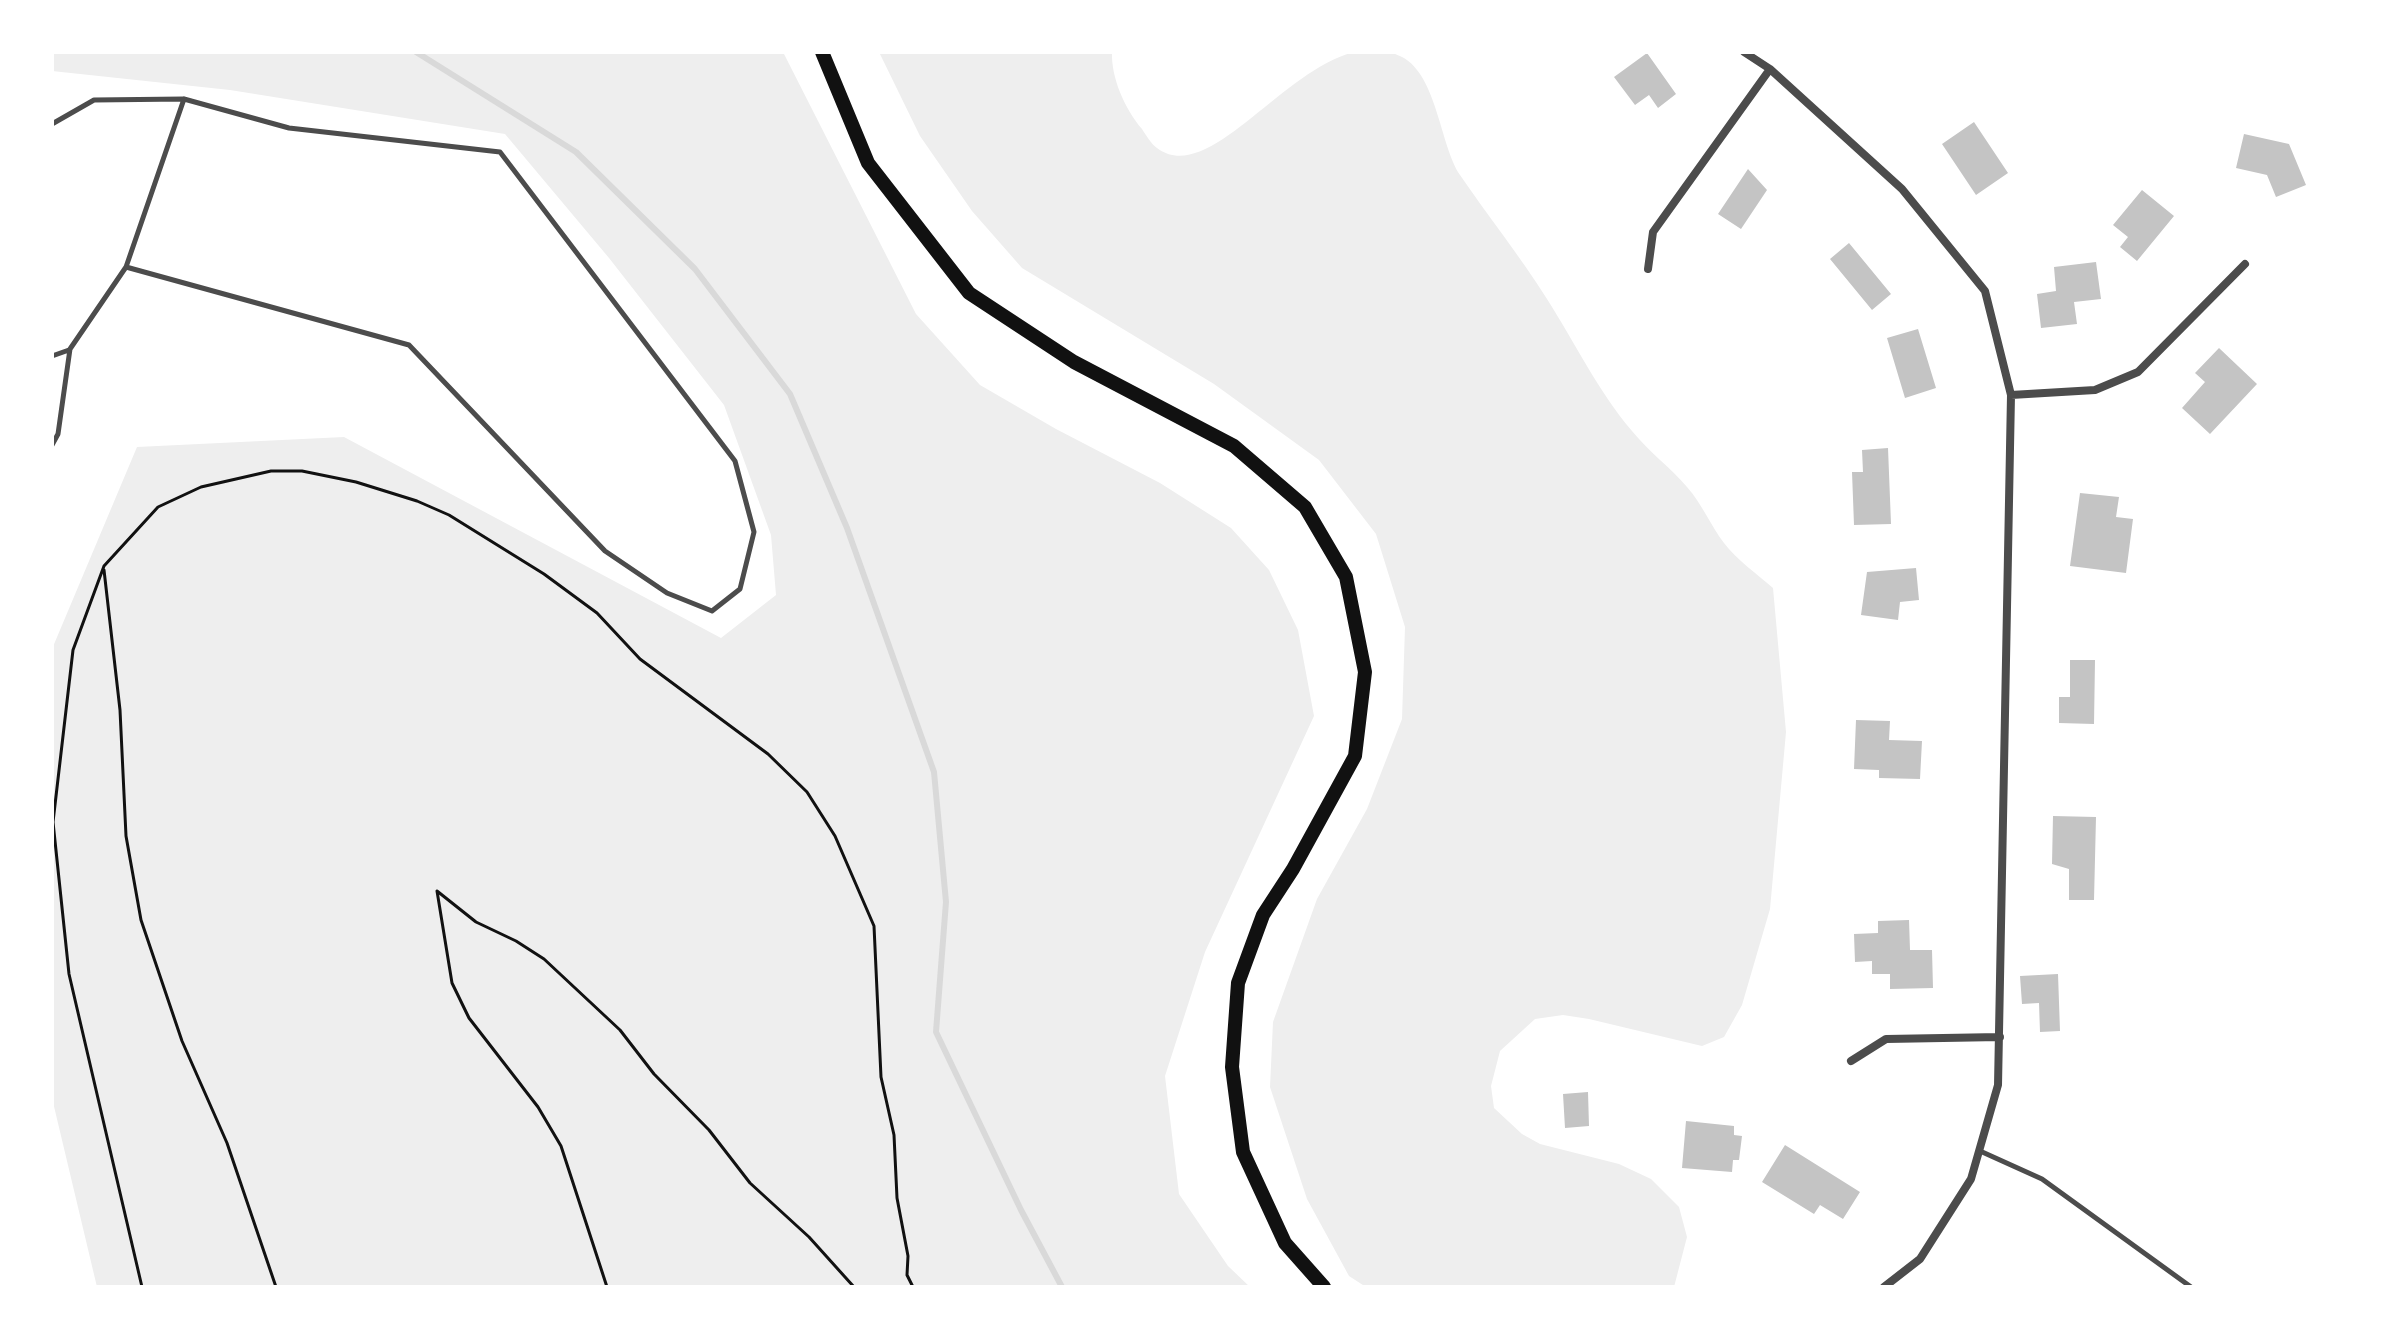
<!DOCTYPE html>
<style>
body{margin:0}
#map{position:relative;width:2384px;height:1339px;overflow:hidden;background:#fff;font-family:"Playfair Display",serif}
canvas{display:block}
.frame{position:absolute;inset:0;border:54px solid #fff;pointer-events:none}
</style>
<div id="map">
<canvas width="2384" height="1339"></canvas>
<div class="frame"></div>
</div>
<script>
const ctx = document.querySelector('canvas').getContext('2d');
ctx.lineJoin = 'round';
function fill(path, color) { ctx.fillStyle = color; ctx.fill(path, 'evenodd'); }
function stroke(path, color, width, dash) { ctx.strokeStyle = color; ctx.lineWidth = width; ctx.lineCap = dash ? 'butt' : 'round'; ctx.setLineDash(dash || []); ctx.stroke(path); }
fill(new Path2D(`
 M52,52H783L916,314L980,385L1056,429L1160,483L1231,528L1269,570L1298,630L1314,716L1205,952L1165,1076L1179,1194L1228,1266L1250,1287H97L52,1098V649L137,447L344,437L721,638L776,595L771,535L724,405L609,258L505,134L230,90L52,71Z
 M879,52H1112C1111,78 1125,109 1142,129C1146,135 1151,144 1157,148C1219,195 1314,12 1402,57C1437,75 1440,145 1460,175C1488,216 1520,256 1547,299C1575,343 1598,391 1632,431C1649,452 1670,467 1687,487C1702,504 1711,526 1724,543C1737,560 1757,574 1773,588L1786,732L1770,909L1742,1005L1724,1037L1702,1046L1589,1019L1563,1015L1535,1019L1500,1051L1491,1086L1494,1108L1522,1134L1540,1144L1619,1164L1651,1179L1679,1207L1687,1237L1674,1287H1366L1349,1276L1307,1199L1270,1087L1273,1022L1317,899L1367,809L1402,719L1405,627L1376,534L1319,460L1214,384L1022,268L972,211L920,136Z`), '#eee');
stroke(new Path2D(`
 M416,52L576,152L695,269L790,394L847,528L934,772L946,902L936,1032L1021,1210L1062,1287`), '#d9d9d9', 6);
fill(new Path2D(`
 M1647,53L1676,94L1658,108L1649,95L1635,105L1614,77Z
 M1974,122L2008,173L1976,195L1942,144Z
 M2244,134L2289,144L2306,185L2276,197L2267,175L2236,168Z
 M1748,169L1767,190L1741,229L1718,214Z
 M2142,190L2174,216L2137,261L2120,247L2128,237L2113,225Z
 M1849,243L1891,294L1872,310L1830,259Z
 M2096,262L2101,299L2074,302L2077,324L2041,328L2037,294L2056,291L2054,267Z
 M1918,329L1936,388L1905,398L1887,338Z
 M2219,348L2257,384L2210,434L2182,408L2205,382L2195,373Z
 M1888,448L1891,524L1854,525L1852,472H1863L1862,450Z
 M2080,493L2119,497L2116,517L2133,519L2126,573L2070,566Z
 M1916,568L1919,600L1900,602L1898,620L1861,615L1867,572Z
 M2070,660H2095L2094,724L2059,723V697H2070Z
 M1856,720L1890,721L1889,740L1922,741L1920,779L1879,778V770L1854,769Z
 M2053,816L2096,817L2094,900H2069V869L2052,864Z
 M1909,920L1910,950H1932L1933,988L1890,989V974H1872V961L1855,962L1854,934L1878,933V921Z
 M2058,974L2060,1031L2040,1032L2039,1003L2022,1004L2020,976Z
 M1588,1092L1589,1126L1565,1128L1563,1094Z
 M1686,1121L1734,1126V1135L1742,1136L1739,1160H1733L1732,1172L1682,1168Z
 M1785,1145L1860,1192L1843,1219L1820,1205L1814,1214L1762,1182Z`), '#c4c4c4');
stroke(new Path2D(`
 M104,570L120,710L126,836L141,920L182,1041L227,1143L276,1287
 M142,1287L69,974L53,822L73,650L104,566L158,507L201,487L271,471H302L356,482L417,501L449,515L544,574L597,613L640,659L768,754L807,792L835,836L874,926L881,1077L894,1135L897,1198L908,1256L907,1275L913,1287
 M607,1287L561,1146L538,1107L469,1018L452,983L437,891L476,922L516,941L544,959L620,1030L654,1074L709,1130L750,1183L809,1237L854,1287`), '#111', 3);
stroke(new Path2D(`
 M52,124L94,100L184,99L289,128L500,152L735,461L754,532L740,589L712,611L667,593L605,551L409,345L126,267
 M52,356L69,350
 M52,445L58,434L70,349L126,267L184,99
 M1980,1151L2042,1179L2191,1287`), '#4c4c4c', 5);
stroke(new Path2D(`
 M1744,52L1770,69L1902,189L1985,291L2011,395L1998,1085L1971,1179L1920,1259L1884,1287
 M1648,269L1653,232L1770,69
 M2011,395L2095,390L2138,372L2245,264
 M1851,1061L1886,1039L2000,1037`), '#4c4c4c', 8);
stroke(new Path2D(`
 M822,52L868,163L969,293L1074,362L1234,446L1305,507L1346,577L1365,672L1355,756L1293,869L1263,915L1238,983L1232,1067L1243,1152L1285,1243L1324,1287`), '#111', 14);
</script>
